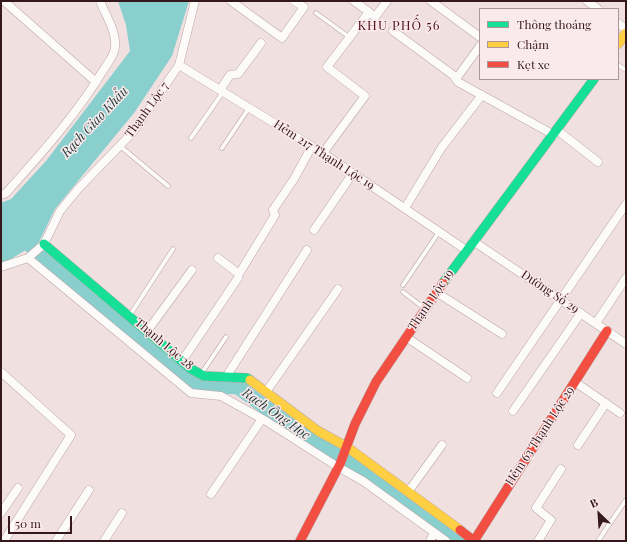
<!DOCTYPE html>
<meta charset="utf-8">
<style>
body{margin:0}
#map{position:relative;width:627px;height:542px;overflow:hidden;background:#f1e0e0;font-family:"Playfair Display",serif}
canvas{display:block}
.frame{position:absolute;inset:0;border:2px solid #35181b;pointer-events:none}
.legend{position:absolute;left:479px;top:8px;width:140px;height:72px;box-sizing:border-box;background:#fbeaeb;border:1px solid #ac9698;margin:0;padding:5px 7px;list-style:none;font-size:12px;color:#35181b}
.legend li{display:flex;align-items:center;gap:8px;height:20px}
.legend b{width:20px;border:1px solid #ac9698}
.north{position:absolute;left:579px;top:494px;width:40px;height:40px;-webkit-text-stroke:3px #fbeaeb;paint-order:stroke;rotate:335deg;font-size:11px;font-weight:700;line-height:16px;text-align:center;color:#35181b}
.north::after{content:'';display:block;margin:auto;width:14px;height:18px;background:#35181b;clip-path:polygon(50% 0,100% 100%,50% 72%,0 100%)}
.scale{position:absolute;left:8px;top:516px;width:64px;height:18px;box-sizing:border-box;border:2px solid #35181b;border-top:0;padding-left:5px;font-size:12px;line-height:14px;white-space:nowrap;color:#35181b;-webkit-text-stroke:3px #fbeaeb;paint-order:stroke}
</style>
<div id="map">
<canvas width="627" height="542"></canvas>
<div class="frame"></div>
<ul class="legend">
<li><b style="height:5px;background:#16e098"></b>Thông thoáng</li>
<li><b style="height:5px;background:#ffcf43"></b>Chậm</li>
<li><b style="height:5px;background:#f24e42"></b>Kẹt xe</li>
</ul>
<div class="north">B</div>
<div class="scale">50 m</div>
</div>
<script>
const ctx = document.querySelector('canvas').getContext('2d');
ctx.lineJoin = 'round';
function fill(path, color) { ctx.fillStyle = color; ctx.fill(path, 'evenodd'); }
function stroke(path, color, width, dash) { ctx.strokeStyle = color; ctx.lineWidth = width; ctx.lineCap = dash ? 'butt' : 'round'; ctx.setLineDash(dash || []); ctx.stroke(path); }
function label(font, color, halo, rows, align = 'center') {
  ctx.font = font + ' "Playfair Display",serif'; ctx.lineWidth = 3; ctx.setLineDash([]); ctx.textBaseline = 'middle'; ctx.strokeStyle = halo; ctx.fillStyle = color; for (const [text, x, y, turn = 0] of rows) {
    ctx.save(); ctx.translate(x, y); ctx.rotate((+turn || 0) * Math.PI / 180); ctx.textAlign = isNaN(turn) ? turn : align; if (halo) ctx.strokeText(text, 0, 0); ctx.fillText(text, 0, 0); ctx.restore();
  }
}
fill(new Path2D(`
 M118,1H189L172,56L134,113L55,209L39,242L1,265V203L11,199L46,161L130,51L126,25Z`), '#89cfce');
stroke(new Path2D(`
 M17,234L197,385L238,387L292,427L352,463L458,541`), '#89cfce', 15);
const lane = new Path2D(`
 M316,13L349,37
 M618,65L626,70
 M191,138L223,92
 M120,146L168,186
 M222,148L249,108
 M403,285L439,232
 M403,292L424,308
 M130,315L173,249
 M201,374L226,337
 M598,541L626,500`);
const street = new Path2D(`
 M4,1L96,82
 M231,1L282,38L304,7L294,1
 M354,1L369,12
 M431,1L480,37
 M587,1L598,9
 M618,23L626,29
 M393,31L453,75L458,82L554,135
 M179,65L323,153L466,250
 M456,79L480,46
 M220,90L230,75L238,74L261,43
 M557,130L598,162
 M323,153L365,96L327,67L369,12L375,17L387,1
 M1,195L6,193C41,154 77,114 104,69C108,63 115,54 115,47C117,32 105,14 100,1
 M405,208L442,147L482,95
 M314,230L353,173
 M473,241L626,344
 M28,258L191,393L221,396L266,421L338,467L363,481L446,541
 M218,258L239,274L275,215L273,210L294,179L312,146
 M1,267L28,258L44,244L60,211L78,189L133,132L179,65L195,1
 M436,292L502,334
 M596,323L626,278
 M148,330L192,270
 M406,337L467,378
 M182,361L238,278
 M1,372L71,435L4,541
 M226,377L307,250
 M575,382L620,413
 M266,392L338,289
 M497,393L626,204
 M513,411L581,313
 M578,445L606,403
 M408,492L442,445
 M211,494L262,419
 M1,513L18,488
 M56,541L89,490
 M104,541L122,513
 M430,541L434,533
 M538,541L551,520L536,508L561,469`);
const fast = new Path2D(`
 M44,244L191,369L204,376L247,378L250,380
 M443,283L594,79`);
const slow = new Path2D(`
 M618,44L626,33
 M250,380L318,431L347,447L460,530`);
const jam = new Path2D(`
 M460,530L474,541L607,331
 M300,541L340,464L355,424L376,382L443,283`);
stroke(lane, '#baa5a6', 5);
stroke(street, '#baa5a6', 9);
stroke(fast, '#baa5a6', 10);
stroke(slow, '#baa5a6', 10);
stroke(jam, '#baa5a6', 10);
stroke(lane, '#fdfafa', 4);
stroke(street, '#fdfafa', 8);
stroke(fast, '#16e098', 9);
stroke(slow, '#ffcf43', 9);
stroke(jam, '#f24e42', 9);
label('12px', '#35181b', '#fbeaeb', [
 ["Thạnh Lộc 7",147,110,-54],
 ["Hẻm 217 Thạnh Lộc 19",324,155,33],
 ["Đường Số 29",550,292,34],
 ["Thạnh Lộc 19",431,300,-56],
 ["Thạnh Lộc 28",164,344,40],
 ["Hẻm 63 Thạnh Lộc 29",540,436,-57]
]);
ctx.letterSpacing = '1px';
label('13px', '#50131e', '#fbeaeb', [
 ["KHU PHỐ 56",399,26]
]);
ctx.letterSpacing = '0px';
label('italic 13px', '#193a3a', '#fbeaeb', [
 ["Rạch Giao Khẩu",95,122,-47],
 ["Rạch Ông Học",276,414,35]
]);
</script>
